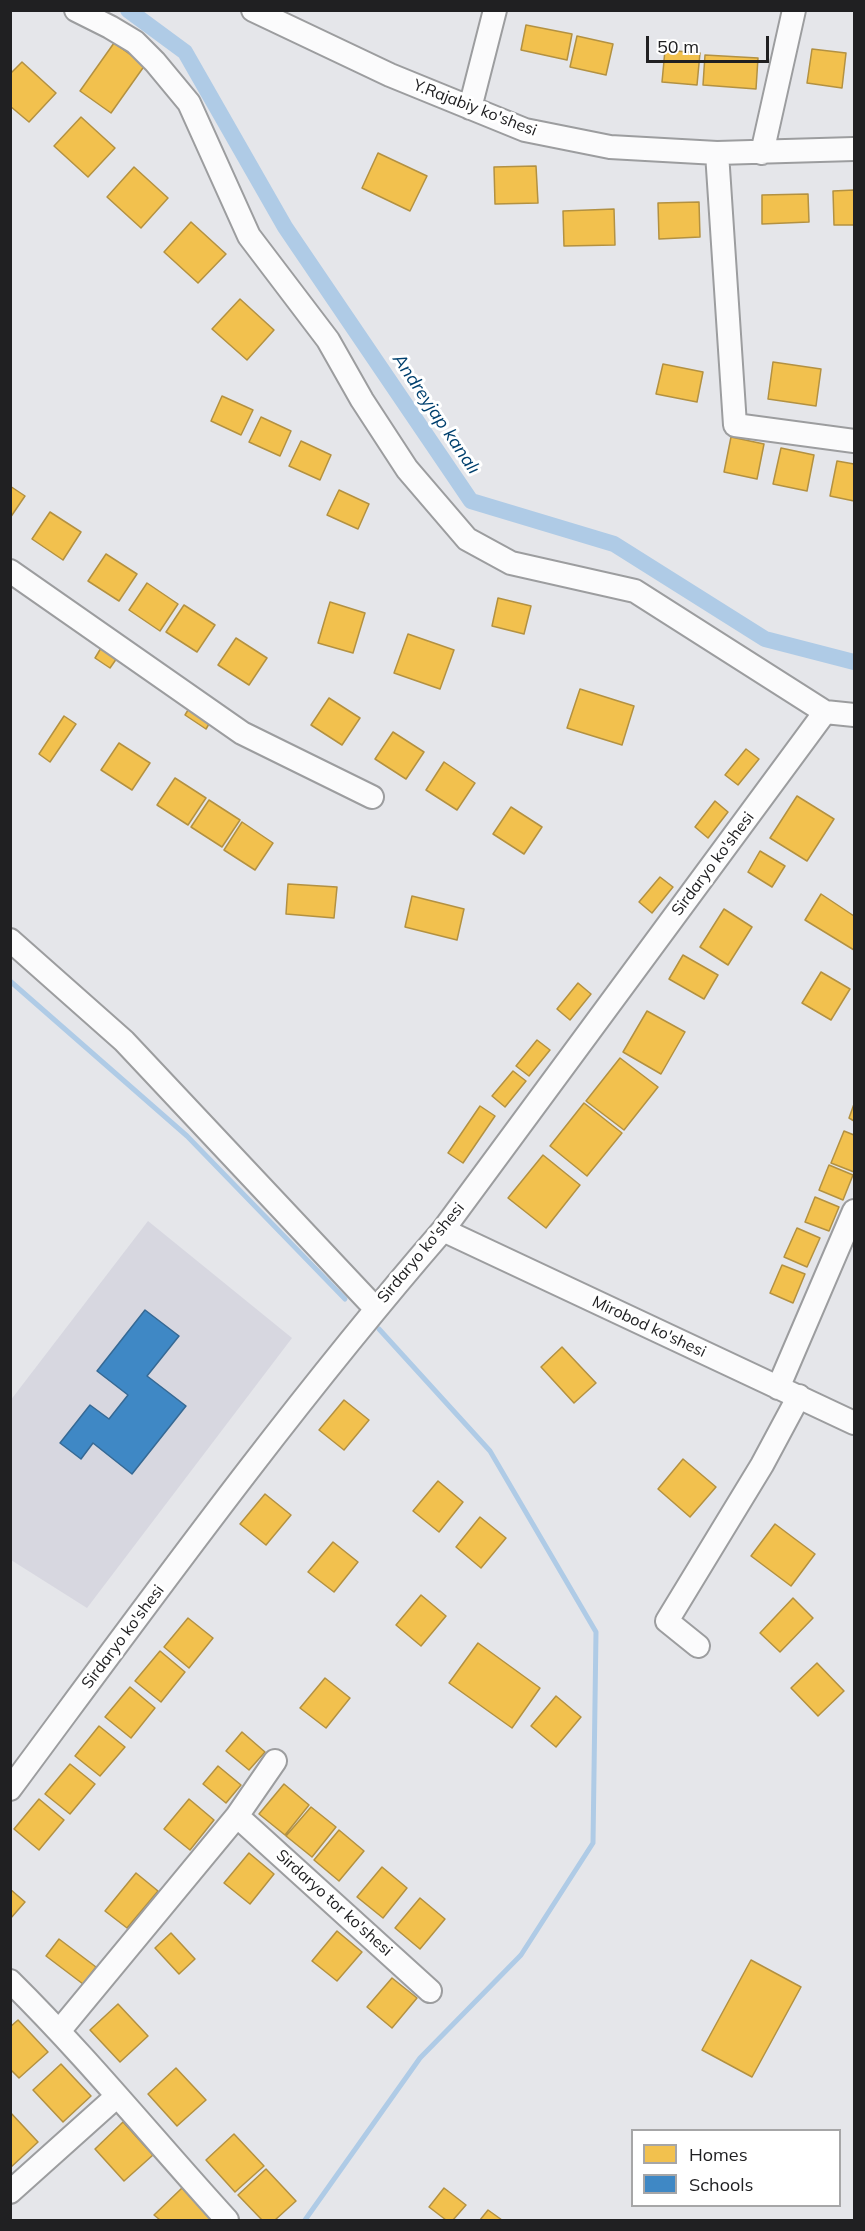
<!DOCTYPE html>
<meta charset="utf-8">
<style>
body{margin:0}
#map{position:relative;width:865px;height:2231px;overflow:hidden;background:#e5e6ea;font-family:Mulish,sans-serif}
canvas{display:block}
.frame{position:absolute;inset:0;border:12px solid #202022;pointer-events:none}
.legend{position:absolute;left:631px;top:2129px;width:210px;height:78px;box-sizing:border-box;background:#fff;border:2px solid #a6a6a7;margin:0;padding:8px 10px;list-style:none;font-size:18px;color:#202022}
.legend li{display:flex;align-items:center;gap:12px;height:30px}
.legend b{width:30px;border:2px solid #a6a6a7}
.scale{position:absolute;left:646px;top:36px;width:123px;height:27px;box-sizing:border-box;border:3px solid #202022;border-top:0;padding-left:8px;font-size:18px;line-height:21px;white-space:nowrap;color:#202022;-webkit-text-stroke:4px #fff;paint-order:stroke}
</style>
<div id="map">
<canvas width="865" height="2231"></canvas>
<div class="frame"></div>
<ul class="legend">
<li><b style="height:16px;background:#f2c14e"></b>Homes</li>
<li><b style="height:16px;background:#3f88c5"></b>Schools</li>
</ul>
<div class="scale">50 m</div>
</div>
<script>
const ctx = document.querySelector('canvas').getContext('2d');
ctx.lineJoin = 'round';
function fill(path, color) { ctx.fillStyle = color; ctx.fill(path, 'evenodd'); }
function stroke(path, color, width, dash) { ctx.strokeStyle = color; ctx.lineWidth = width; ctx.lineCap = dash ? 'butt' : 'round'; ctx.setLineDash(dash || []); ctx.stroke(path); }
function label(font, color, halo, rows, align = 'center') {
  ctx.font = font + ' Mulish,sans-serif'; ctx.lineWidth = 6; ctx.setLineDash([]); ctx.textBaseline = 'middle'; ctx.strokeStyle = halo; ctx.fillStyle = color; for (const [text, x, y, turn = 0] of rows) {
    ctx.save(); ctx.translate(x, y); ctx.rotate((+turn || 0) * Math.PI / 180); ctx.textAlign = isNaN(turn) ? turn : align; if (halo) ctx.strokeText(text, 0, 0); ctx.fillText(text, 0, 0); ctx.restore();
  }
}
fill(new Path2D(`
 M148,1221L292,1338L87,1608L11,1560L10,1401Z`), '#d7d7e0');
const homes = new Path2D(`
 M526,25L572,34L567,60L521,50Z
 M577,36L613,44L606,75L570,67Z
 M114,43L145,65L111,113L80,91Z
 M812,49L846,53L842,88L807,83Z
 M665,50L700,53L697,85L662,82Z
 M705,55L758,58L756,89L703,85Z
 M22,62L56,93L29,122L10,106V74Z
 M81,117L115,148L88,177L54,146Z
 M378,153L427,176L410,211L362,188Z
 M536,166L538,203L495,204L494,167Z
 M134,167L168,198L141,228L107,197Z
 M854,190V225H834L833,191Z
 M808,194L809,222L762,224V195Z
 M699,202L700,237L659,239L658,203Z
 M614,209L615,245L564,246L563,211Z
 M191,222L226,254L198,283L164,252Z
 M240,299L274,330L247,360L212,329Z
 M773,362L821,369L816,406L768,399Z
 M663,364L703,372L697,402L656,394Z
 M222,396L253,410L241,435L211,421Z
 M261,417L291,431L280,456L249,442Z
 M731,437L764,444L757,479L724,472Z
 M301,441L331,455L320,480L289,466Z
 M781,448L814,455L807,491L773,484Z
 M837,461L854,464V501L830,496Z
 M10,486L25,496L10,518Z
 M339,490L369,504L358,529L327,515Z
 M50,512L81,532L63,560L32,539Z
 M106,554L137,574L119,601L88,581Z
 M147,583L178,604L160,631L129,610Z
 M498,598L531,606L524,634L492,626Z
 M330,602L365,613L353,653L318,643Z
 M184,605L215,625L197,652L166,632Z
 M408,634L454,650L440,689L394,673Z
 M236,638L267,658L249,685L218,665Z
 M101,648L117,658L110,668L95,658Z
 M580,689L634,706L622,745L567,728Z
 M329,698L360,718L342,745L311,725Z
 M191,705L212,719L206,729L185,715Z
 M64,716L76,724L50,762L39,754Z
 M393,732L424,752L406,779L375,759Z
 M119,743L150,763L132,790L101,770Z
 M746,749L759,759L738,785L725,775Z
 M444,762L475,783L457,810L426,790Z
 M175,778L206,798L188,825L157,805Z
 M797,796L834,819L807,861L770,838Z
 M209,800L240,820L222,847L191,827Z
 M715,801L728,812L708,838L695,827Z
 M511,807L542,827L524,854L493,834Z
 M242,822L273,843L255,870L224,850Z
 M760,851L785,866L772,887L748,872Z
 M660,877L673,887L652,913L639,902Z
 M288,884L337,887L334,918L286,914Z
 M821,894L854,916V950L805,920Z
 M412,896L464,909L457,940L405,927Z
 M724,909L752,927L728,965L700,947Z
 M683,955L718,975L704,999L669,979Z
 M821,972L850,989L831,1020L802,1003Z
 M578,983L591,994L570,1020L557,1009Z
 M647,1011L685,1032L661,1074L623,1052Z
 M537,1040L550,1050L529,1076L516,1066Z
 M620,1058L658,1087L624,1130L586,1101Z
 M513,1071L526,1081L505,1107L492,1096Z
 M584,1103L622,1133L587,1176L550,1146Z
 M854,1104V1121L849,1118Z
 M480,1106L495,1116L463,1163L448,1153Z
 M844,1131L854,1135V1172L831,1163Z
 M543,1155L580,1185L546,1228L508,1198Z
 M829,1165L853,1175L843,1200L819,1190Z
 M815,1197L839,1207L829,1231L805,1222Z
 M797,1228L820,1238L807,1267L784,1257Z
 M782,1265L805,1274L793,1303L770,1293Z
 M562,1347L596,1383L574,1403L541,1367Z
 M344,1400L369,1420L344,1450L319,1430Z
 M683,1459L716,1487L690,1517L658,1489Z
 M438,1481L463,1502L439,1532L413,1511Z
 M265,1494L291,1515L266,1545L240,1524Z
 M480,1517L506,1538L481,1568L456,1547Z
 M775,1524L815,1554L791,1586L751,1556Z
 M333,1542L358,1562L334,1592L308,1572Z
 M421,1595L446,1616L421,1646L396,1625Z
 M793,1598L813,1618L780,1652L760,1633Z
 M188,1618L213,1638L189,1668L164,1647Z
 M478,1643L540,1688L512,1728L449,1683Z
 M160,1651L185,1672L161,1702L135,1681Z
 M817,1663L844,1691L818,1716L791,1688Z
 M325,1678L350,1698L326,1728L300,1708Z
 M130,1687L155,1708L131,1738L105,1717Z
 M556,1696L581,1717L556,1747L531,1726Z
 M99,1726L125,1747L100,1776L75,1756Z
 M242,1732L265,1752L249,1770L226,1751Z
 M70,1764L95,1784L70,1814L45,1794Z
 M218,1766L241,1785L226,1803L203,1784Z
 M284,1784L309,1805L285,1835L259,1814Z
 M39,1799L64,1820L39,1850L14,1829Z
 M189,1799L214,1820L190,1850L164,1829Z
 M311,1807L336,1827L312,1857L286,1836Z
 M339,1830L364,1851L339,1881L314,1860Z
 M249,1853L274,1874L250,1904L224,1883Z
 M382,1867L407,1888L383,1918L357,1897Z
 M136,1873L158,1891L127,1928L105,1911Z
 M10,1889L25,1902L10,1919Z
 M420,1898L445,1919L420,1949L395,1928Z
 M337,1931L362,1952L337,1981L312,1961Z
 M171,1933L195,1959L179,1974L155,1948Z
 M59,1939L96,1967L83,1984L46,1956Z
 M751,1960L801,1987L752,2077L702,2050Z
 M392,1978L417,1998L392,2028L367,2007Z
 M118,2004L148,2036L120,2062L90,2030Z
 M18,2020L48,2052L19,2078L10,2069V2027Z
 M61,2064L91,2096L63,2122L33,2090Z
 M176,2068L206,2100L177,2126L148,2094Z
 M10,2112L38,2142L10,2168Z
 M123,2122L153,2155L124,2181L95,2149Z
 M234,2134L264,2166L235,2192L206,2160Z
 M266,2169L296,2201L275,2220H262L238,2195Z
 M182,2188L212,2220H160L154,2215Z
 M444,2188L466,2205L453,2220H446L429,2207Z
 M488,2210L502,2220H480Z`);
fill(homes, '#f2c14e');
stroke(homes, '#b39141', 1.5);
const schools = new Path2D(`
 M145,1310L179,1336L147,1376L186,1406L132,1474L93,1443L81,1459L60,1443L90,1405L109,1419L128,1395L97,1371Z`);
fill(schools, '#3f88c5');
stroke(schools, '#366994', 1.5);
stroke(new Path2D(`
 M10,981L187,1136L345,1299
 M305,2220L420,2058L521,1955L593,1843L596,1632L490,1451L379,1329`), '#afcbe6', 5);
stroke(new Path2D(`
 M128,10L185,52L285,227L471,501L614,544L765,639L854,662`), '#afcbe6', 16);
const minor = new Path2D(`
 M76,10L110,27L135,42L155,62L189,103L249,236L328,340L362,400L407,469L467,539L511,563L635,591L825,712L854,715
 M253,10L390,75L525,130L610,147L717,153L854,149
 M470,108L495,10
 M717,153L735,425L854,441
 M762,153L794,10
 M10,571L242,733L372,797
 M10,940L124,1041L375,1308
 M443,1230L854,1423
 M778,1388L854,1211
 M698,1646L667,1621L762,1465L799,1396
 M10,1789C151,1599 289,1408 443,1230L825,712
 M237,1816L430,1991
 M10,1981C87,2057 155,2141 227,2220
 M60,2030L237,1816L275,1761
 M10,2192L116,2097`);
stroke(minor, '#9c9d9f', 26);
stroke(minor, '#fbfbfc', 22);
label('16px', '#202022', '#fff', [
 ["Y.Rajabiy ko'shesi",475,108,21],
 ["Sirdaryo ko'shesi",713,864,-53],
 ["Sirdaryo ko'shesi",421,1253,-50],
 ["Mirobod ko'shesi",649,1327,25],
 ["Sirdaryo ko'shesi",123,1637,-53],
 ["Sirdaryo tor ko'shesi",334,1903,42]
]);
label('italic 18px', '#00406e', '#fff', [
 ["Andreyjap kanalı",436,414,56]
]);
</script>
